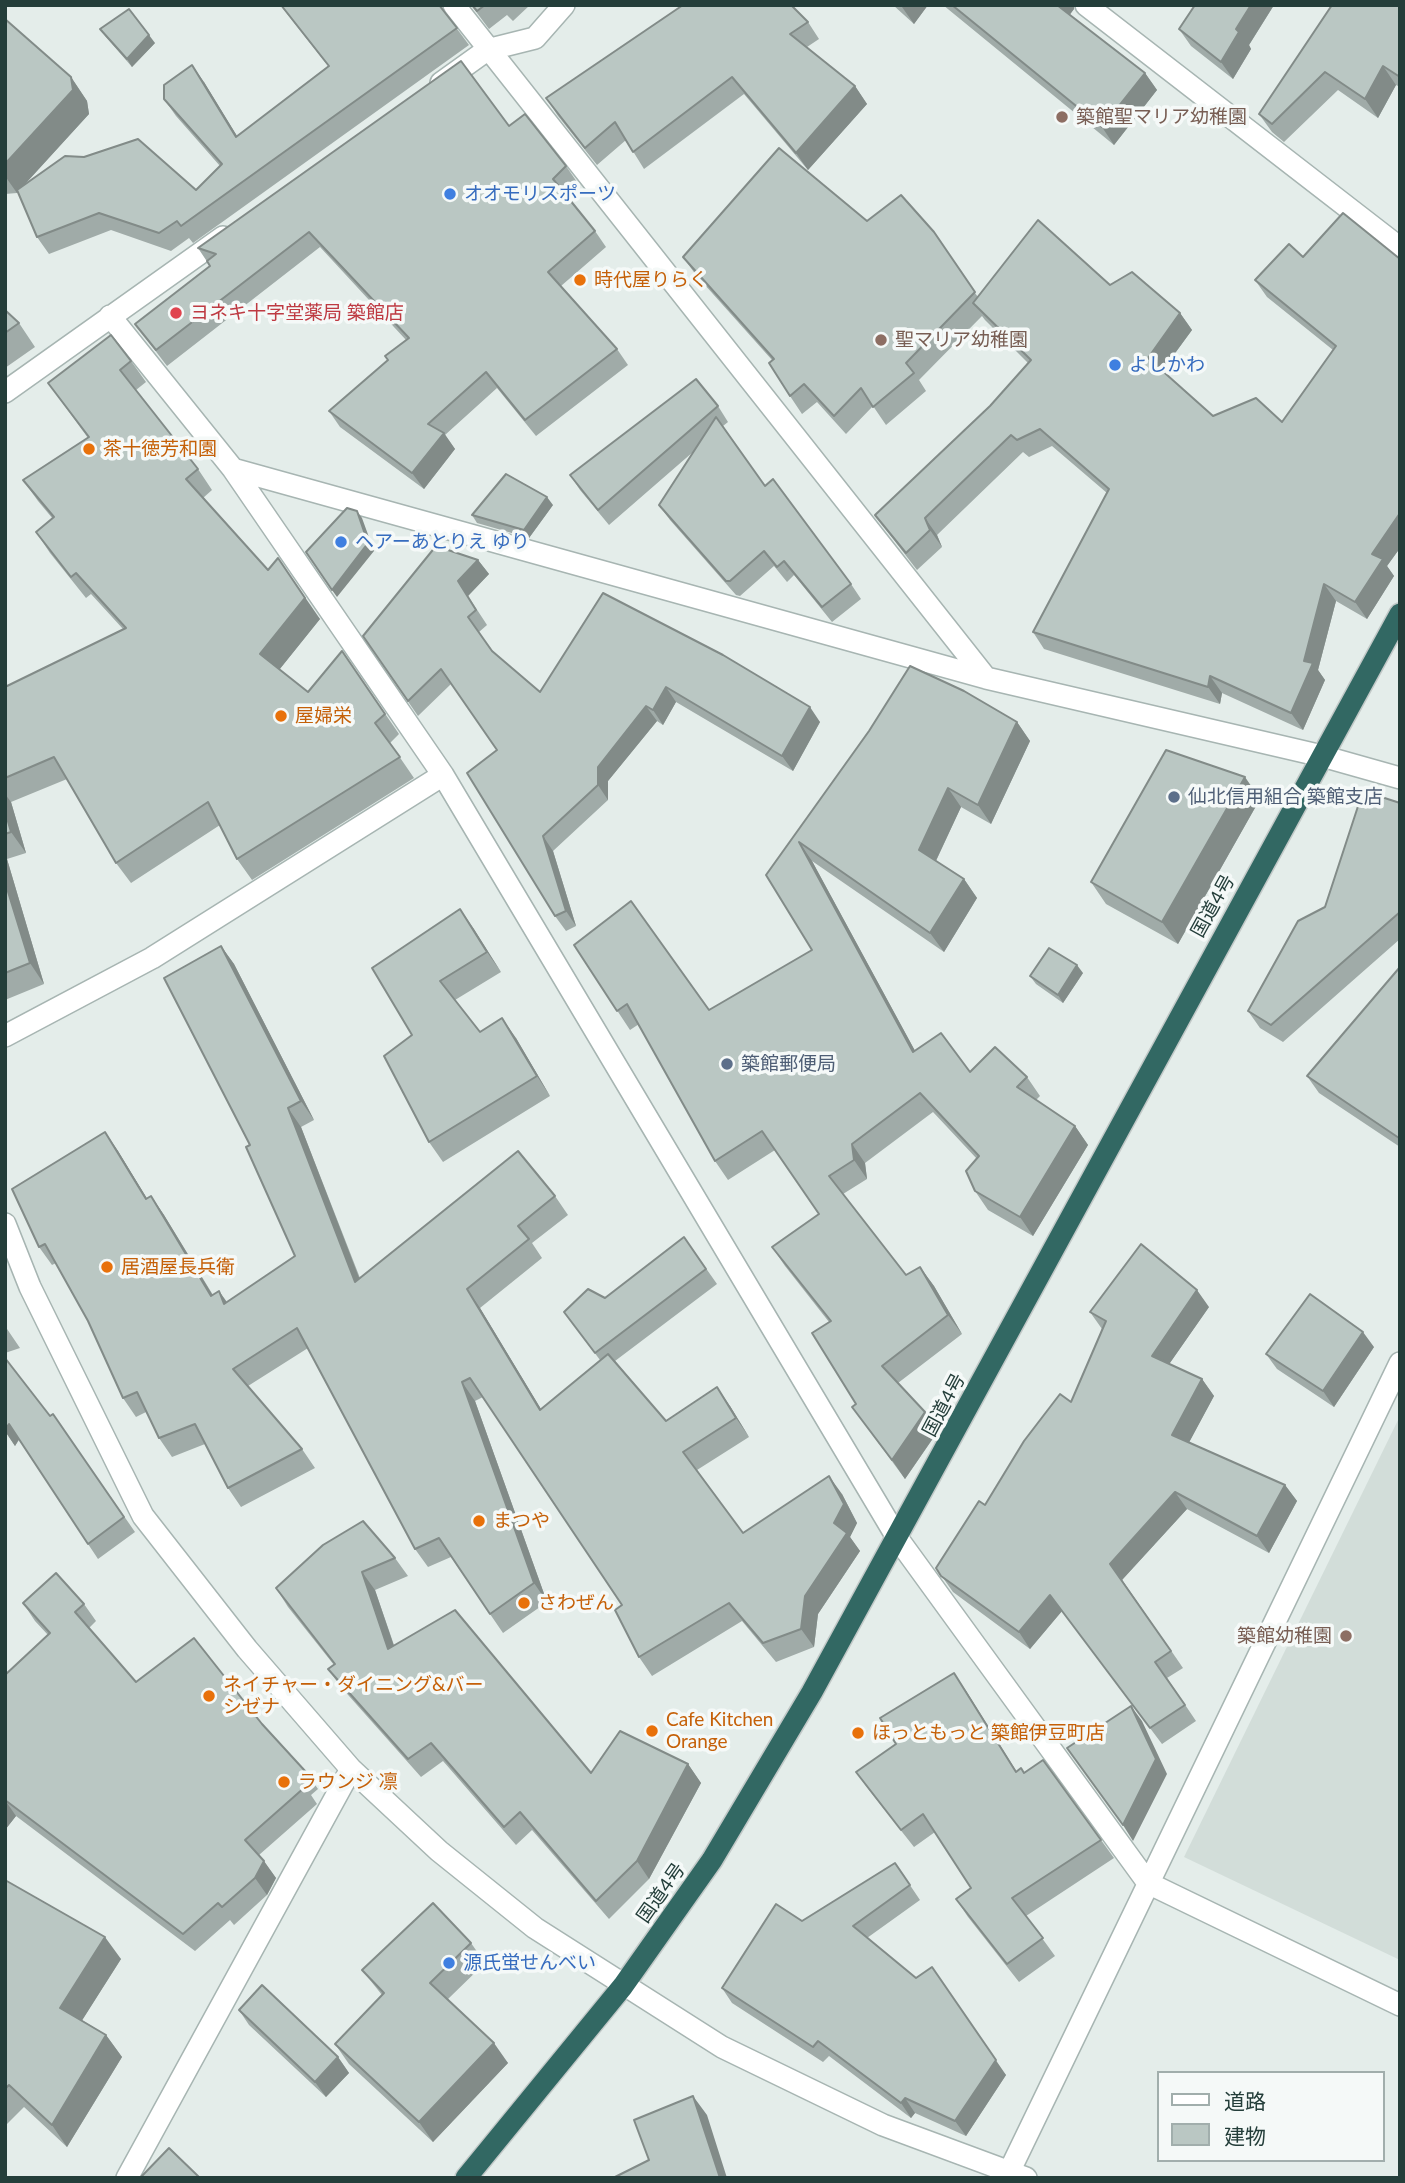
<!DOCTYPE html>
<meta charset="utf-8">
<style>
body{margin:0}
#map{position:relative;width:1405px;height:2183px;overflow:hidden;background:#e4edea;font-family:Lato,"Noto Sans JP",sans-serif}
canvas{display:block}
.frame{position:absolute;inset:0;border:7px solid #243e3a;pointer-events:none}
.legend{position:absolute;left:1157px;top:2071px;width:228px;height:91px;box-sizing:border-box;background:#f5f9f8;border:2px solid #a1aeac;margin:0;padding:9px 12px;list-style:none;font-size:21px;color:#243e3a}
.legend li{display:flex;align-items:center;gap:14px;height:35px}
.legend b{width:35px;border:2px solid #a1aeac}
</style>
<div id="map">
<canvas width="1405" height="2183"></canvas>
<div class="frame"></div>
<ul class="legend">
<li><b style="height:9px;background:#fff"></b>道路</li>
<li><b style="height:19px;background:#bac7c3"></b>建物</li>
</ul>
</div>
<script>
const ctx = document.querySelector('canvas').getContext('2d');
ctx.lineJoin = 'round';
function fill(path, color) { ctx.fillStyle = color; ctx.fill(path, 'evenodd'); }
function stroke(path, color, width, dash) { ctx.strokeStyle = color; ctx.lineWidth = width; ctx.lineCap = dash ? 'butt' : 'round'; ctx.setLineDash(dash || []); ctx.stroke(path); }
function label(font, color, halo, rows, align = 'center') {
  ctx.font = font + ' Lato,"Noto Sans JP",sans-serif'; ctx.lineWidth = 7; ctx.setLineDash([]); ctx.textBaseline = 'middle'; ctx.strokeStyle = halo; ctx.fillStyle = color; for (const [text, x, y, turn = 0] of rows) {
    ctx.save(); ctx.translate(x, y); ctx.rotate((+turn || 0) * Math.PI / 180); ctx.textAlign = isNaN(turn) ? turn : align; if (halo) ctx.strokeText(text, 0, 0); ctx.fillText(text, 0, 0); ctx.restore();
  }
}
fill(new Path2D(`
 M1400,1416V1960L1184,1857Z`), '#d2ddd9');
const minor = new Path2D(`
 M454,5L986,678L1322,756L1400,778
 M1086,5L1400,248
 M441,83L487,50L535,38L564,5
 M110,316L233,469L443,775L898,1539L1148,1883L1400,2005
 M5,392L223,237
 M233,469L986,678
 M5,1036L152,958L443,775
 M5,1224L30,1287L143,1516L247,1649L351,1769L439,1851L535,1928L722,2047L883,2125L1026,2178
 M1001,2177L1010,2170L1400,1363
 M127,2178L351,1769`);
const highway = new Path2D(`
 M466,2178L623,1986L712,1860L812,1692L1400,614`);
stroke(minor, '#a7b5b2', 24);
stroke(highway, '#c2c9c8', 24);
stroke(minor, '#fff', 21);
stroke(highway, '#326863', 21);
fill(new Path2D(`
 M280,5H442L443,10L469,45L193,243L189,238L171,251L111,230L49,254L37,237L18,191L17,193L5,194V19L71,77L87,101L89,114L22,187L196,190L220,166L176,116L164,99L204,82L237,136L328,66Z
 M471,5H530L513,21L507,15L489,29Z
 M893,5H928L914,24Z
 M943,5H1074V9L1069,15L1145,73L1157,90L1114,145Z
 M1195,5H1274L1249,45L1251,49L1233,79L1191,46L1179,29Z
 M1400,5V87L1396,85L1378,118L1338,90L1284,142L1272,132L1259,114Z
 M795,10L808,22L819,39L807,47L855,86L867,104L808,170L744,94L644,169L626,140L597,165L558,116L546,98Z
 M100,29L155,43L132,67L106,37Z
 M509,126L566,166L577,182L565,194L595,231L606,247L561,286L617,349L628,365L536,436L497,388L445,435L455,449L424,489L340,427L329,411L388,360L406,340L320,247L167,366L135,324L210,266L198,248Z
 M901,195L978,297L1110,285L1180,313L1192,330L1162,371L1213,416L1282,422L1333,350L1267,297L1255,280L1303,257L1400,259V548L1387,566L1394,576L1367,619L1336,601L1318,670L1325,680L1303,730L1222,693L1220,704L1044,649L1033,632L1107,493L1052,446L1029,457L1023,452L937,535L942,547L917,570L887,531L875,515L990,406L1028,363L985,320L982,316L919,380L926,391L886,425L873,406L846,434L817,402L802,414L790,396L772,360L696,275L683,257L867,221Z
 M5,310L19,323L35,347L5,368Z
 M131,361L146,382L136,390L198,469L212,490L203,498L268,570L320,619L279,670L308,692L342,651L399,734L390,743L414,778L252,880L237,859L220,825L131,883L116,863L67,779L11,802L26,853L7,859L44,984L5,1000V687L123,629L91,594L86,598L50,553L36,532L53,519L38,501L23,480L88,438L48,383Z
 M718,406L728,422L723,426L765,486L851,584L861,599L832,622L794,575L787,582L774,566L740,596L736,595L670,520L659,505L693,452L609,525L580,490L570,475Z
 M553,505L529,538L477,523L472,515Z
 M478,560L489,574L468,596L487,625L479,632L492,651L540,692L603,593L820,722L793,771L676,702L663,725L657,721L608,781V800L553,851L576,926L566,931L555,916L497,750L451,684L418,716L363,636Z
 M1017,722L1030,741L991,824L961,807L936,861L964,879L977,898L944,952L812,861L915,1051L970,1072L1027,1077L1040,1096L1036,1100L1075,1126L1088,1145L1033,1236L988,1210L975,1191L977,1159L933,1112L865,1163L867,1179L843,1194L906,1275L920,1267L934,1286L962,1334L898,1383L925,1412L938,1431L905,1479L852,1407L856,1404L829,1322L785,1266L772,1247L819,1214L775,1150L728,1180L715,1161L639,1024L630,1030L574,945L709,1010L812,950L766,875L869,731Z
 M1260,799L1178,944L1106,904L1091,882Z
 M1400,803V939L1283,1042L1260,1028L1248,1011Z
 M460,909L501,972L455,1000L480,1032L516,1038L550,1096L443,1162L429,1142L412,1035Z
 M221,946L234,964L314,1120L301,1127L360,1278L555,1196L568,1215L532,1243L542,1258L480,1308L541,1409L600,1360L564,1312L605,1298L684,1237L717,1284L615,1361L666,1421L730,1406L749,1437L697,1470L743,1533L842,1494L857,1523L850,1537L860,1551L818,1614L814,1647L776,1662L742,1621L652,1676L639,1657L622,1605L483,1397L475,1401L547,1602L503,1633L451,1557L428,1567L415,1549L308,1348L248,1386L302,1449L315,1468L241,1507L228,1488L205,1444L172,1457L159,1438L146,1412L136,1417L123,1398L88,1321L56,1263L52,1265L39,1247L105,1132L118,1151L147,1199L151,1196L164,1215L213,1295L219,1291L227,1302L295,1256L250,1145Z
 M1400,967V1147L1319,1093L1307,1076Z
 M1083,973L1063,1003L1036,984L1030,976Z
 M1209,1307L1169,1364L1202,1379L1214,1396L1189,1442L1285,1485L1297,1501L1269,1553L1187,1509L1122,1580L1183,1668L1167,1678L1196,1721L1162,1744L1062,1611L1030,1649L953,1592L936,1568L985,1505L1071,1402L1102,1329L1090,1312Z
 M5,1326L20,1348L5,1353Z
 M1374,1347L1334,1407L1277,1369L1266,1354Z
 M5,1358L50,1416L53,1414L135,1532L98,1559L19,1440L15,1446L5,1431Z
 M395,1558L408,1576L375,1590L394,1645L591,1773L688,1764L701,1783L649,1879L609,1919L532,1830L516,1845L443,1761L421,1777L341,1687L328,1669L334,1665L288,1607L276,1588Z
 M23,1603L84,1604L96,1621L89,1628L136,1682L262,1724L306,1772L318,1789L311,1795L317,1804L259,1855L276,1878L267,1895L234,1925L230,1920L195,1951L16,1816L5,1830V1675L48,1635L35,1621Z
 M966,1691L1016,1771L1024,1773L1043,1760L1114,1858L1026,1916L1055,1956L1019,1982L968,1917L956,1899L971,1888L935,1832L914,1847L869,1790L856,1772L896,1744Z
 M895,1863L920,1900L867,1938L1006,2075L966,2136L915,2113L911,2118L829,2056L823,2062L732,2003L722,1988L802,1921Z
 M5,1880L121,1959L82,2020L106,2035L122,2057L67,2147L24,2107L5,2126Z
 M471,1943L485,1963L448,1999L508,2063L433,2142L349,2064L335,2044L382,1995L362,1970Z
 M239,2010L338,2057L349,2073L326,2097L249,2025Z`), '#a0aba8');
fill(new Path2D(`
 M903,5H928L914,24L902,7Z
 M1055,5H1074V9L1066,20Z
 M1251,5H1274L1249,45L1251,49L1233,79L1221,62L1236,29Z
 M149,35L155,43L132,67L127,59Z
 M192,65L204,82L248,154L236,137Z
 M1383,66L1396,85L1378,118L1365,99Z
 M1145,73L1157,90L1114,145L1102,127Z
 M71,77L87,101L89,114L17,193L5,176V164Z
 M855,86L867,104L808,170L796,153Z
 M1180,313L1192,330L1159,375L1148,358Z
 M444,433L455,449L424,489L412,473Z
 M547,497L553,505L529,538L524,530Z
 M357,511L362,518L374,551L337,597L332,590Z
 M1400,513V548L1387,566L1394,576L1367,619L1355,602L1372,554Z
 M925,518L937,535L942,547L930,530Z
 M278,558L320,619L275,675L260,654Z
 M478,560L489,574L468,596L487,625L458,581Z
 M1324,584L1336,601L1318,670L1325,680L1303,730L1291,713Z
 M1210,676L1222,693L1220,704L1208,687Z
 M666,687L676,702L663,725L653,710Z
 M646,706L657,721L608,781V800L598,785V767Z
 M810,707L820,722L793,771L782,756Z
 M1017,722L1030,741L991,824L978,805Z
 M1245,777L1260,799L1178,944L1162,922Z
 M948,788L961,807L932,869L919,850Z
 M5,794L11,802L26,853L11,832L5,811Z
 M543,836L553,851L576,926L566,911Z
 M799,842L812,861L926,1071L913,1052Z
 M5,857L7,859L44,984L30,963L5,882Z
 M964,879L977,898L944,952L930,933Z
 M460,909L474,929L501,972L487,952Z
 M221,946L234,964L314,1120L301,1101Z
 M1077,965L1083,973L1063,1003L1058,995Z
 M502,1018L516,1038L550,1096L537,1076Z
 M288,1108L301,1127L368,1301L355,1282Z
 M1075,1126L1088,1145L1033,1236L1020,1217Z
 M105,1132L118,1151L159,1218L146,1199Z
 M852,1144L865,1163L867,1179L854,1160Z
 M151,1196L164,1215L224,1314L211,1296Z
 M920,1267L934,1286L962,1334L948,1315Z
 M467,1289L480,1308L553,1429L540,1410Z
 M1197,1290L1209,1307L1163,1373L1152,1356Z
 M219,1291L232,1310L224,1304Z
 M1363,1332L1374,1347L1334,1407L1323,1391Z
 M1202,1379L1214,1396L1184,1452L1172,1435Z
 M462,1382L475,1401L547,1602L534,1583Z
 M717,1387L730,1406L749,1437L736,1418Z
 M925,1412L938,1431L905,1479L892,1460Z
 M9,1424L19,1439L15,1446L5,1431Z
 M829,1476L842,1494L857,1523L850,1537L860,1551L818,1614L814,1647L801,1629L805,1596L834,1523Z
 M1285,1485L1297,1501L1269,1553L1257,1536Z
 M1175,1492L1187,1509L1122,1580L1183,1668L1110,1564Z
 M362,1572L375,1590L401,1667L388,1649Z
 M1050,1595L1062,1611L1030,1649L1019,1632Z
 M954,1673L966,1691L1028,1790L1016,1772Z
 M1131,1706L1142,1721L1167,1774L1133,1841L1123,1825Z
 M688,1764L701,1783L649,1879L637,1861Z
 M5,1800L16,1816L5,1830Z
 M264,1861L276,1878L267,1895L255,1878Z
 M105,1937L121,1959L76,2030L60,2008Z
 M932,1967L1006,2075L966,2136L955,2121Z
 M106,2035L122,2057L67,2147L52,2125Z
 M494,2043L508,2063L433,2142L419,2122Z
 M338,2057L349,2073L326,2097L315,2082Z
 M693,2096L707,2115L727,2178H720Z
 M905,2098L915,2113L911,2118L901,2103Z`), '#828b88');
const building = new Path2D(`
 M281,5H439L457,28L181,226L177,221L159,233L99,213L37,237L17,190L65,156L84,157L138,139L196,190L222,164L164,99V85L192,65L236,137L329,66Z
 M472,5H485L477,11Z
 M683,5H791L808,22L790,34L855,86L796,153L732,77L633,152L615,122L585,148L546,98Z
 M952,5H1057L1145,73L1102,127Z
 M1195,5H1251L1236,29L1239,32L1221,62L1179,29Z
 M1332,5H1400V77L1383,66L1365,99L1325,72L1272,124L1259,114Z
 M129,9L149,35L127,59L100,29Z
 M5,19L71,77L73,90L5,164Z
 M461,61L509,126L525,114L566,166L553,179L595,231L548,272L617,349L525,420L486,372L428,424L444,433L412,473L329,411L388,360L385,356L409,338L309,232L156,350L135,324L210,266L207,261L216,254L198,248Z
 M779,148L867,221L901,195L934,232L975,292L906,363L914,373L873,407L861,388L834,416L804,384L790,396L769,363L774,359L683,257Z
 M1343,213L1400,259V513L1372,554L1383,559L1355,602L1324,584L1304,661L1313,663L1291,713L1210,676L1208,687L1033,632L1109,489L1040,429L1017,440L1011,435L925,518L930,530L906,553L875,515L990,406L1031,360L973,303L1038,220L1110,285L1132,272L1180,313L1148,358L1213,416L1256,398L1282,422L1336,346L1255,280L1289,244L1303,257Z
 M5,310L19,323L5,333Z
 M111,335L131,361L120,370L198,469L186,479L268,570L278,558L305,598L260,654L308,692L342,651L385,714L375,723L400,757L237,859L208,802L116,863L54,757L5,778V687L126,628L76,573L71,577L36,532L54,517L23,480L89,437L48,383Z
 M696,379L718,406L598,510L570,475Z
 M716,417L765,486L773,479L851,584L822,607L784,561L777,567L764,551L730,581H726L659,505Z
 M506,474L547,497L524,530L472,515Z
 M347,508L357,511L368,543L332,590L306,552Z
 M436,546L478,560L458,581L476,610L468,617L492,651L540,692L603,593L723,655L810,707L782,756L666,687L653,710L646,706L598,767V785L543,836L566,911L555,916L467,773L497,750L441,669L408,701L363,636Z
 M910,666L964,691L1017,722L978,805L948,788L919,850L964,879L930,933L799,842L913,1052L941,1033L970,1072L995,1047L1027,1077L1017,1087L1075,1126L1020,1217L975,1191L966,1171L979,1156L920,1093L852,1144L854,1160L829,1176L906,1275L920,1267L948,1315L882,1366L925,1412L892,1460L852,1407L856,1404L812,1333L831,1321L772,1247L819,1214L762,1131L715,1161L627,1004L617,1011L574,945L631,901L709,1010L812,950L766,875L869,731Z
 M1166,750L1245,777L1162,922L1091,882Z
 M1363,791L1400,803V912L1271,1025L1248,1011L1298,921L1325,907Z
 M5,811L11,832L5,834Z
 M5,882L30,963L5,973Z
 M460,909L487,952L440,981L480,1032L502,1018L537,1076L429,1142L384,1056L412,1035L372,968Z
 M221,946L301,1101L288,1108L355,1282L518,1151L555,1196L518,1226L529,1239L467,1289L540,1410L608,1354L666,1421L717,1387L736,1418L683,1452L743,1533L829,1476L844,1504L834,1523L847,1533L805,1596L801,1629L763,1643L729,1603L639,1657L615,1610L622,1605L470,1378L462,1382L534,1583L490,1614L439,1538L415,1549L297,1328L233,1369L302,1449L228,1488L195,1424L159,1438L137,1392L123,1398L88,1321L45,1244L39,1247L12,1189L105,1132L146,1199L151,1196L211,1296L219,1291L224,1304L295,1256L246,1147L250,1145L164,978Z
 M1049,948L1077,965L1058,995L1030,976Z
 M1400,967V1137L1399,1138L1307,1076Z
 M684,1237L706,1269L595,1353L564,1312L588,1289L605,1298Z
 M1141,1244L1197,1290L1152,1356L1202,1379L1172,1435L1285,1485L1257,1536L1175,1492L1110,1564L1171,1651L1155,1662L1185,1705L1150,1728L1050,1595L1019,1632L941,1576L936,1568L979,1501L985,1505L1024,1441L1060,1394L1071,1402L1106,1321L1090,1312Z
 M1310,1294L1363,1332L1323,1391L1266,1354Z
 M5,1358L50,1416L53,1414L124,1517L88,1544L9,1424L5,1430Z
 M363,1521L395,1558L362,1572L388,1649L455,1610L591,1773L620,1731L688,1764L637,1861L596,1901L520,1812L504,1827L431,1743L408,1759L328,1669L335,1664L276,1588L323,1545Z
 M56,1573L84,1604L75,1612L136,1682L194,1638L262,1724L306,1772L298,1778L305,1787L245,1840L264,1861L255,1878L222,1907L218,1903L183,1934L5,1800V1675L50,1633L23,1603Z
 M954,1673L1016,1772L1021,1768L1024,1773L1043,1760L1101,1840L1012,1898L1043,1938L1007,1964L956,1899L971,1888L923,1814L901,1830L856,1772L896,1744L880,1718Z
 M1131,1706L1156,1759L1123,1825L1067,1748Z
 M895,1863L910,1885L853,1926L916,1978L932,1967L996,2060L955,2121L905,2098L901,2103L818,2041L813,2047L722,1988L776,1904L802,1921Z
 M5,1880L105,1937L60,2008L106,2035L52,2125L9,2085L5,2089Z
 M433,1903L471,1943L430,1983L494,2043L419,2122L335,2044L384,1993L362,1970Z
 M262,1985L338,2057L315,2082L239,2010Z
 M693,2096L720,2178H613L649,2160L634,2120Z
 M169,2148L200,2178H140Z`);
fill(building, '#bac7c3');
stroke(building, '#828b88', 2);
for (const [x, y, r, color] of [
 [1062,117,7,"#8d6e63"],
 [450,194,7,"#3f7fe0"],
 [580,280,7,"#e8710a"],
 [176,313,7,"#e0444e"],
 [881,340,7,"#8d6e63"],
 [1115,365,7,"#3f7fe0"],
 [89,449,7,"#e8710a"],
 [341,542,7,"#3f7fe0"],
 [281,716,7,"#e8710a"],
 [1174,797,7,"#5c6f8a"],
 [727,1064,7,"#5c6f8a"],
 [107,1267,7,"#e8710a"],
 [479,1521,7,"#e8710a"],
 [524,1603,7,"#e8710a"],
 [1346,1636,7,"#8d6e63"],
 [209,1696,7,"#e8710a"],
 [652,1731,7,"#e8710a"],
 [858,1733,7,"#e8710a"],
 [284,1782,7,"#e8710a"],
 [449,1963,7,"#3f7fe0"]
]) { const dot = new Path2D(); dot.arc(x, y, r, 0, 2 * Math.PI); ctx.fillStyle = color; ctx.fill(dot); stroke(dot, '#f5f9f8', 2.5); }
label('19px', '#785e54', '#f5f9f8', [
 ["築館聖マリア幼稚園",1076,117],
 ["聖マリア幼稚園",895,340],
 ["築館幼稚園",1332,1636,"right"]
], 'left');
label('19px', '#366cbe', '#f5f9f8', [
 ["オオモリスポーツ",464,194],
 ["よしかわ",1129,365],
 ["ヘアーあとりえ ゆり",355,542],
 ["源氏蛍せんべい",463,1963]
], 'left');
label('19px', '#c56008', '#f5f9f8', [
 ["時代屋りらく",594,280],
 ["茶十徳芳和園",103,449],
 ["屋婦栄",295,716],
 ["居酒屋長兵衛",121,1267],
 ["まつや",493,1521],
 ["さわぜん",538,1603],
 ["ネイチャー・ダイニング&バー",223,1685],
 ["シゼナ",223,1707],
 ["Cafe Kitchen",666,1720],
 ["Orange",666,1742],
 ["ほっともっと 築館伊豆町店",872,1733],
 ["ラウンジ 凛",298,1782]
], 'left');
label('19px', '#be3a42', '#f5f9f8', [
 ["ヨネキ十字堂薬局 築館店",190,313]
], 'left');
label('19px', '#4e5e75', '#f5f9f8', [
 ["仙北信用組合 築館支店",1188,797],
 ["築館郵便局",741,1064]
], 'left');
label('19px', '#243e3a', '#f5f9f8', [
 ["国道4号",1213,906,-61],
 ["国道4号",944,1405,-62],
 ["国道4号",661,1893,-55]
]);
</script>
